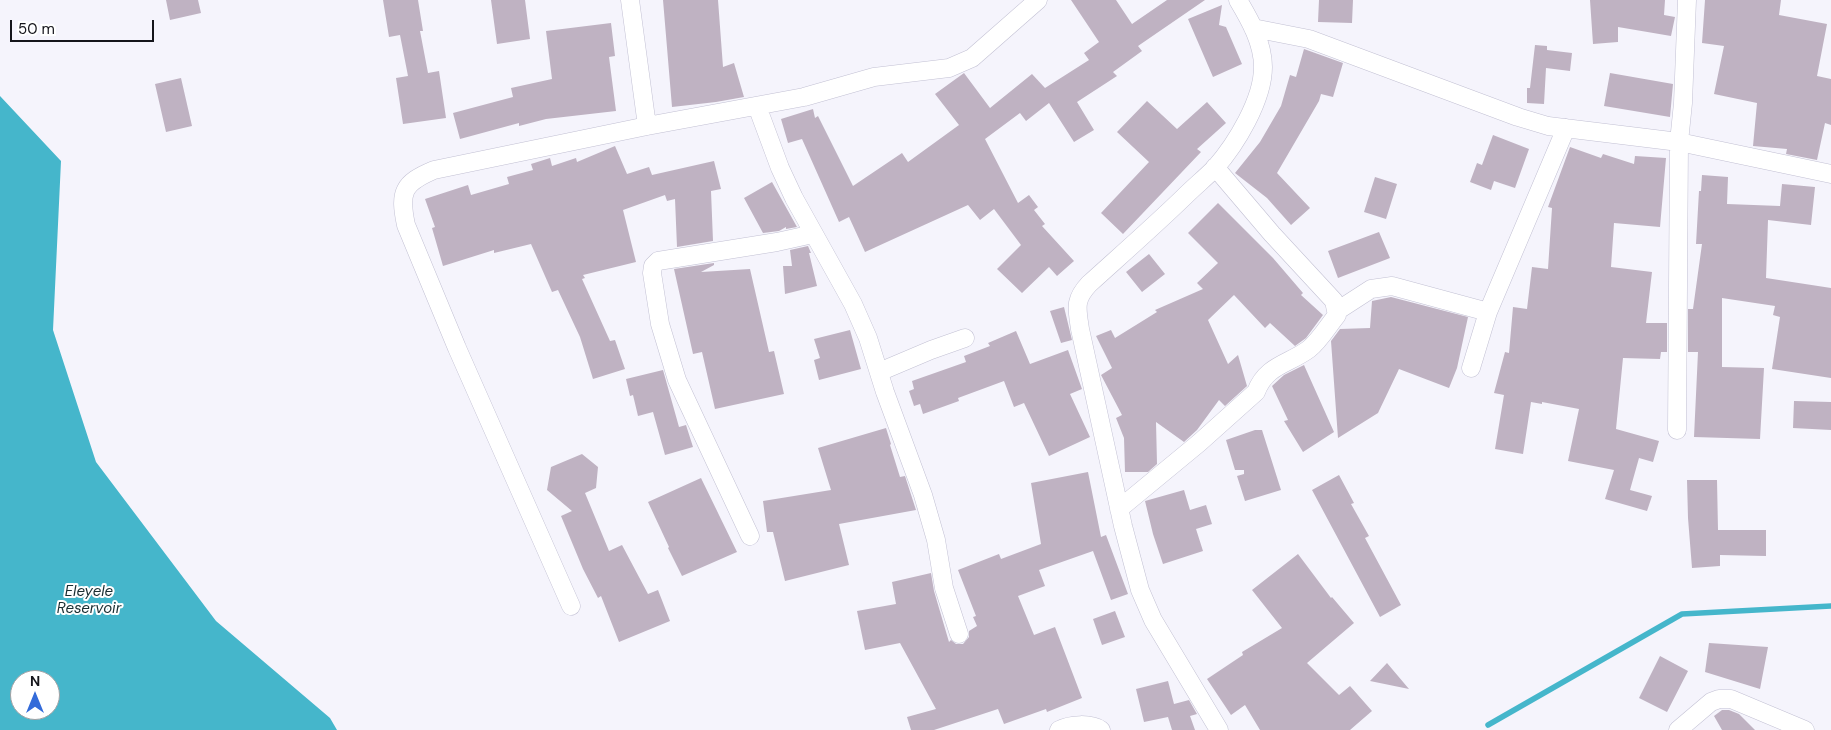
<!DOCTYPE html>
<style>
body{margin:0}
#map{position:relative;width:1831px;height:730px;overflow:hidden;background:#f5f4fc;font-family:"DM Sans",sans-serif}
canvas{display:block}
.north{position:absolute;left:10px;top:670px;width:50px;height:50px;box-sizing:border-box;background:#fff;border:1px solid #a1a1a4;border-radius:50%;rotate:0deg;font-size:14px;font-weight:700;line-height:20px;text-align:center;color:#15151b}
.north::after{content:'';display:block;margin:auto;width:18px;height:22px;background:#336bd9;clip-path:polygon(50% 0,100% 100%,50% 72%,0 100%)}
.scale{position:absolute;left:10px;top:20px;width:144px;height:22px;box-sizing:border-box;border:2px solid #15151b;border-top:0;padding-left:6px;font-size:15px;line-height:18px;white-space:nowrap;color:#15151b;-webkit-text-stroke:4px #fff;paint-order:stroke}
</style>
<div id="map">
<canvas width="1831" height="730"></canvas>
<div class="north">N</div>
<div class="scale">50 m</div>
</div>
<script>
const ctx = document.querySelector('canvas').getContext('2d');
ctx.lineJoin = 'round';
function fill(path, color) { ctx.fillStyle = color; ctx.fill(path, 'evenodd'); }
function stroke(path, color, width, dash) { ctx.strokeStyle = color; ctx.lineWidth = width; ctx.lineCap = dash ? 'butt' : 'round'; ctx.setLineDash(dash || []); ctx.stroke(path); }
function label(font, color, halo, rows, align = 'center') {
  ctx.font = font + ' "DM Sans",sans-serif'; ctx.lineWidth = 4; ctx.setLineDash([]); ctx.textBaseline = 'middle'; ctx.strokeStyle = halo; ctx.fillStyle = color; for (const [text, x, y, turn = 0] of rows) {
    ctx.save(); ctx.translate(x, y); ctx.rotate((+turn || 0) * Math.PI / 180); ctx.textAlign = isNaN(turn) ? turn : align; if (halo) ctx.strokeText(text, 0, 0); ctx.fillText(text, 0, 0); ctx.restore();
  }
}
fill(new Path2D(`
 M0,96L61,161L53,330L96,462L216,621L330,718L337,730H0ZM20,680H50V710H20Z`), '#45b6cb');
stroke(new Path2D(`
 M1488,725L1682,614L1831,606`), '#45b6cb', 5.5);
fill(new Path2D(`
 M166,0H198L201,13L170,20Z
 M383,0H418L423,31H420L428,73L439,71L446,118L403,124L396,78L408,76L400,35L389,37Z
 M491,0H525L530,39L497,44Z
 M663,0H718L723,67L734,63L744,97L716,102L672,107Z
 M1071,0H1116L1132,24L1167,0H1205L1138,46L1142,51L1113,72L1117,76L1077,102L1094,130L1074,142L1049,103L1026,121L1020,113L985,139L1018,203L1029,195L1038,207L1034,210L1045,224L1042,226L1074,261L1057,276L1049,267L1022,293L997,269L1021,245L994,209L980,220L968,205L865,252L849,217L839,222L802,139L788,143L781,119L813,109L815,118L818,116L853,186L902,153L908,162L959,125L935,94L964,73L990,108L1032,74L1045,88L1089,60L1084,53L1099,42Z
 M1319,0H1353L1352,23L1318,22Z
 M1590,0H1665L1664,15L1675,17L1671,36L1618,27V42L1593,44Z
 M1705,0H1781L1779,15L1827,24L1817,76L1831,79V125L1825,123L1817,160L1786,154L1787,149L1753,146L1757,103L1714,94L1724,46L1702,43Z
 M1222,5L1219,25L1226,27L1242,64L1213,77L1188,19Z
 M611,23L615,56L609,57L616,111L546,119L519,126V123L460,139L453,113L513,97L511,88L552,79L546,31Z
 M1535,45L1547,46V50L1572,53L1570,71L1546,68L1544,104L1527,103V88H1530Z
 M1304,49L1343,63L1333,97L1321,94L1319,101L1277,173L1310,208L1291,225L1267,198L1235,173L1260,142L1281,106L1290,75L1296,77Z
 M1610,73L1673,84L1670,117L1604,106Z
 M181,78L192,126L166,132L155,84Z
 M1147,101L1177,129L1207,102L1226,123L1197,149L1201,152L1123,234L1101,213L1149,162L1117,132Z
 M1493,135L1529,149L1515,188L1494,181L1491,190L1470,182L1477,163L1482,165Z
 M615,146L627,174L649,167L652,175L714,161L721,189L711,191L713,241L677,247L675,199L667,201L665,195L623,210L636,262L583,275L585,278L582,279L610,341L615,340L625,369L593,379L580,337L558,290L552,292L531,244L494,253V250L443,266L432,228L435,227L425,199L468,185L471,195L509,184L507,177L533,170L531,164L550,158L552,166L576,158L577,162Z
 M1570,147L1601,158L1603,154L1634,164L1635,156L1666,158L1660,227L1614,223L1611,267L1652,272L1646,323H1667V352H1661L1660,359L1623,358L1616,429L1659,441L1653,462L1639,458L1630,490L1652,496L1647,511L1605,499L1614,470L1568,461L1579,409L1542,402V404L1531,402L1523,454L1495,449L1504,395L1494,393L1505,352L1509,353L1513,307L1527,309L1532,267L1548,269L1552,208L1548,207Z
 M1702,175L1728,177L1727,204L1780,206L1782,184L1815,187L1811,225L1768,220L1766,278L1831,288V378L1772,369L1780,317L1773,315L1775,306L1722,298V367L1764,368L1760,439L1694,437L1698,352H1688V309H1693L1702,244H1696L1699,191H1701Z
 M1375,177L1397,184L1386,219L1364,212Z
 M772,182L797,227L786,229V227L779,231L763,233L744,198Z
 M1218,203L1273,258L1303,293L1301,295L1323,315L1306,338L1295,346L1270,323L1265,328L1234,295L1208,320L1228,364L1238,355L1247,386L1225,406L1219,400L1197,430L1184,442L1156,422L1157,464L1148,472H1125L1124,438L1116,418L1122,415L1101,375L1112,368L1096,336L1111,330L1115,338L1157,312L1155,310L1203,289L1197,283L1218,263L1188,233Z
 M1379,232L1390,258L1338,278L1328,251Z
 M808,246L811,253H809L817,286L785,294L783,266H792L790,250Z
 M1149,254L1165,274L1142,292L1126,272Z
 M714,263V265L701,272L750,269L769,352L774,351L784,394L715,409L702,352L693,354L674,269Z
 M1391,297L1468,317L1457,368L1449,388L1399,369L1378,413L1338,438L1331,341L1340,329L1370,328L1372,301Z
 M1064,307L1072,340L1061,343L1050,311Z
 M850,330L861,369L819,380L814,360L820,358L814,339Z
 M1016,331L1030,364L1068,350L1082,389L1070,394L1090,437L1049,456L1024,403L1014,407L1004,381L958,398L959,401L923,414L920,404L914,406L909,391L914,389L912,381L966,362L964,356L990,346L988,343Z
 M1304,365L1334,432L1303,452L1284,421L1288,420L1272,386L1284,375Z
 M663,370L679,427L686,425L693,447L665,455L653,412L638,416L633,395L630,396L626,379Z
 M1794,401L1831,402V430L1793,428Z
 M886,428L891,444L890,445L900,477L905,476L916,510L839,524L849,565L785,581L773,532H767L763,501L831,490L818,448Z
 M1255,430H1262L1281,490L1245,501L1237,476L1244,474V470H1235L1226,440Z
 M582,454L598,467L596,488L585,493L609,551L622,545L648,594L658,590L670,621L619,642L601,596L598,598L583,569L561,516L572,511L547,490L551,467Z
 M1088,472L1101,537L1106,535L1128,594L1111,600L1093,551L1039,570L1045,586L1018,596L1034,635L1055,627L1082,698L1047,712L1046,709L1004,724L998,709L934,730H911L907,717L936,709L900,643L865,650L857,611L896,604L892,582L931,573L934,591L949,642L951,640L956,644H963L969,637V631L977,626L973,617L976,616L958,570L999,554L1001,559L1041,544L1031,483Z
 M1339,475L1354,503L1351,504L1369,536L1365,538L1401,605L1380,617L1312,490Z
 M701,478L737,552L682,576L668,548L669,547L648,502Z
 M1687,480H1717L1718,530H1766V556L1720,555V566L1692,568L1688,518Z
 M1184,490L1190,510L1206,505L1212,524L1196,529L1203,551L1163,564L1153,534L1145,501Z
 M1298,554L1331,598L1332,597L1354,623L1307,663L1339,695L1350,686L1372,711L1350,730H1260L1245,705L1231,715L1207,679L1243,655L1242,652L1282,628L1252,590Z
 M1115,611L1125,637L1102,645L1093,619Z
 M1709,643L1768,647L1760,689L1705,672Z
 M1660,656L1688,671L1667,712L1639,698Z
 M1387,663L1409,689L1370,681Z
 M1168,681L1174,704L1189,700L1197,714L1190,716L1195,730H1172L1168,717L1144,722L1136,689Z
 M1722,710H1729L1739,714L1755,730H1722L1714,716Z`), '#bfb2c2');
const street = new Path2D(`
 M630,0L647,126
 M1253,28L1309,39L1518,117L1548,126L1679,142L1831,174
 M757,106L780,168L794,198L853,304L868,338L885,392L923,495L936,540L944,588L959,634
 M1337,311L1371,289L1392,286L1488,312
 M1471,368L1488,312L1566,128
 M879,372L931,350L965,338
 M1677,430L1679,142L1683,103L1687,0
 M1119,509L1199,443L1256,392C1266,365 1289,364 1309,349C1320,340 1328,326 1337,315L1334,301L1272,234L1215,167
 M750,536L677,380L660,324L652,273L653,266L658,261L777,242L813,234
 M571,606L457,348L406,225C399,192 403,183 434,170L647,126L804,97L874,77L949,68L972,58L1038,0
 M1059,730C1070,724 1091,723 1101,730
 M1219,730L1153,620L1140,590L1123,526L1080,329C1077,308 1074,300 1089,284C1121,255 1153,227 1184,197C1194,187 1205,178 1215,168C1236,144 1263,100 1263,67C1263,43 1250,20 1238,0
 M1678,730L1711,702L1719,699H1731L1805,730`);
stroke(street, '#c2c0d3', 19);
stroke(street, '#fff', 18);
label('italic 15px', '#1a2e32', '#fff', [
 ["Eleyele",89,592],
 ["Reservoir",89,609]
]);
</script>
